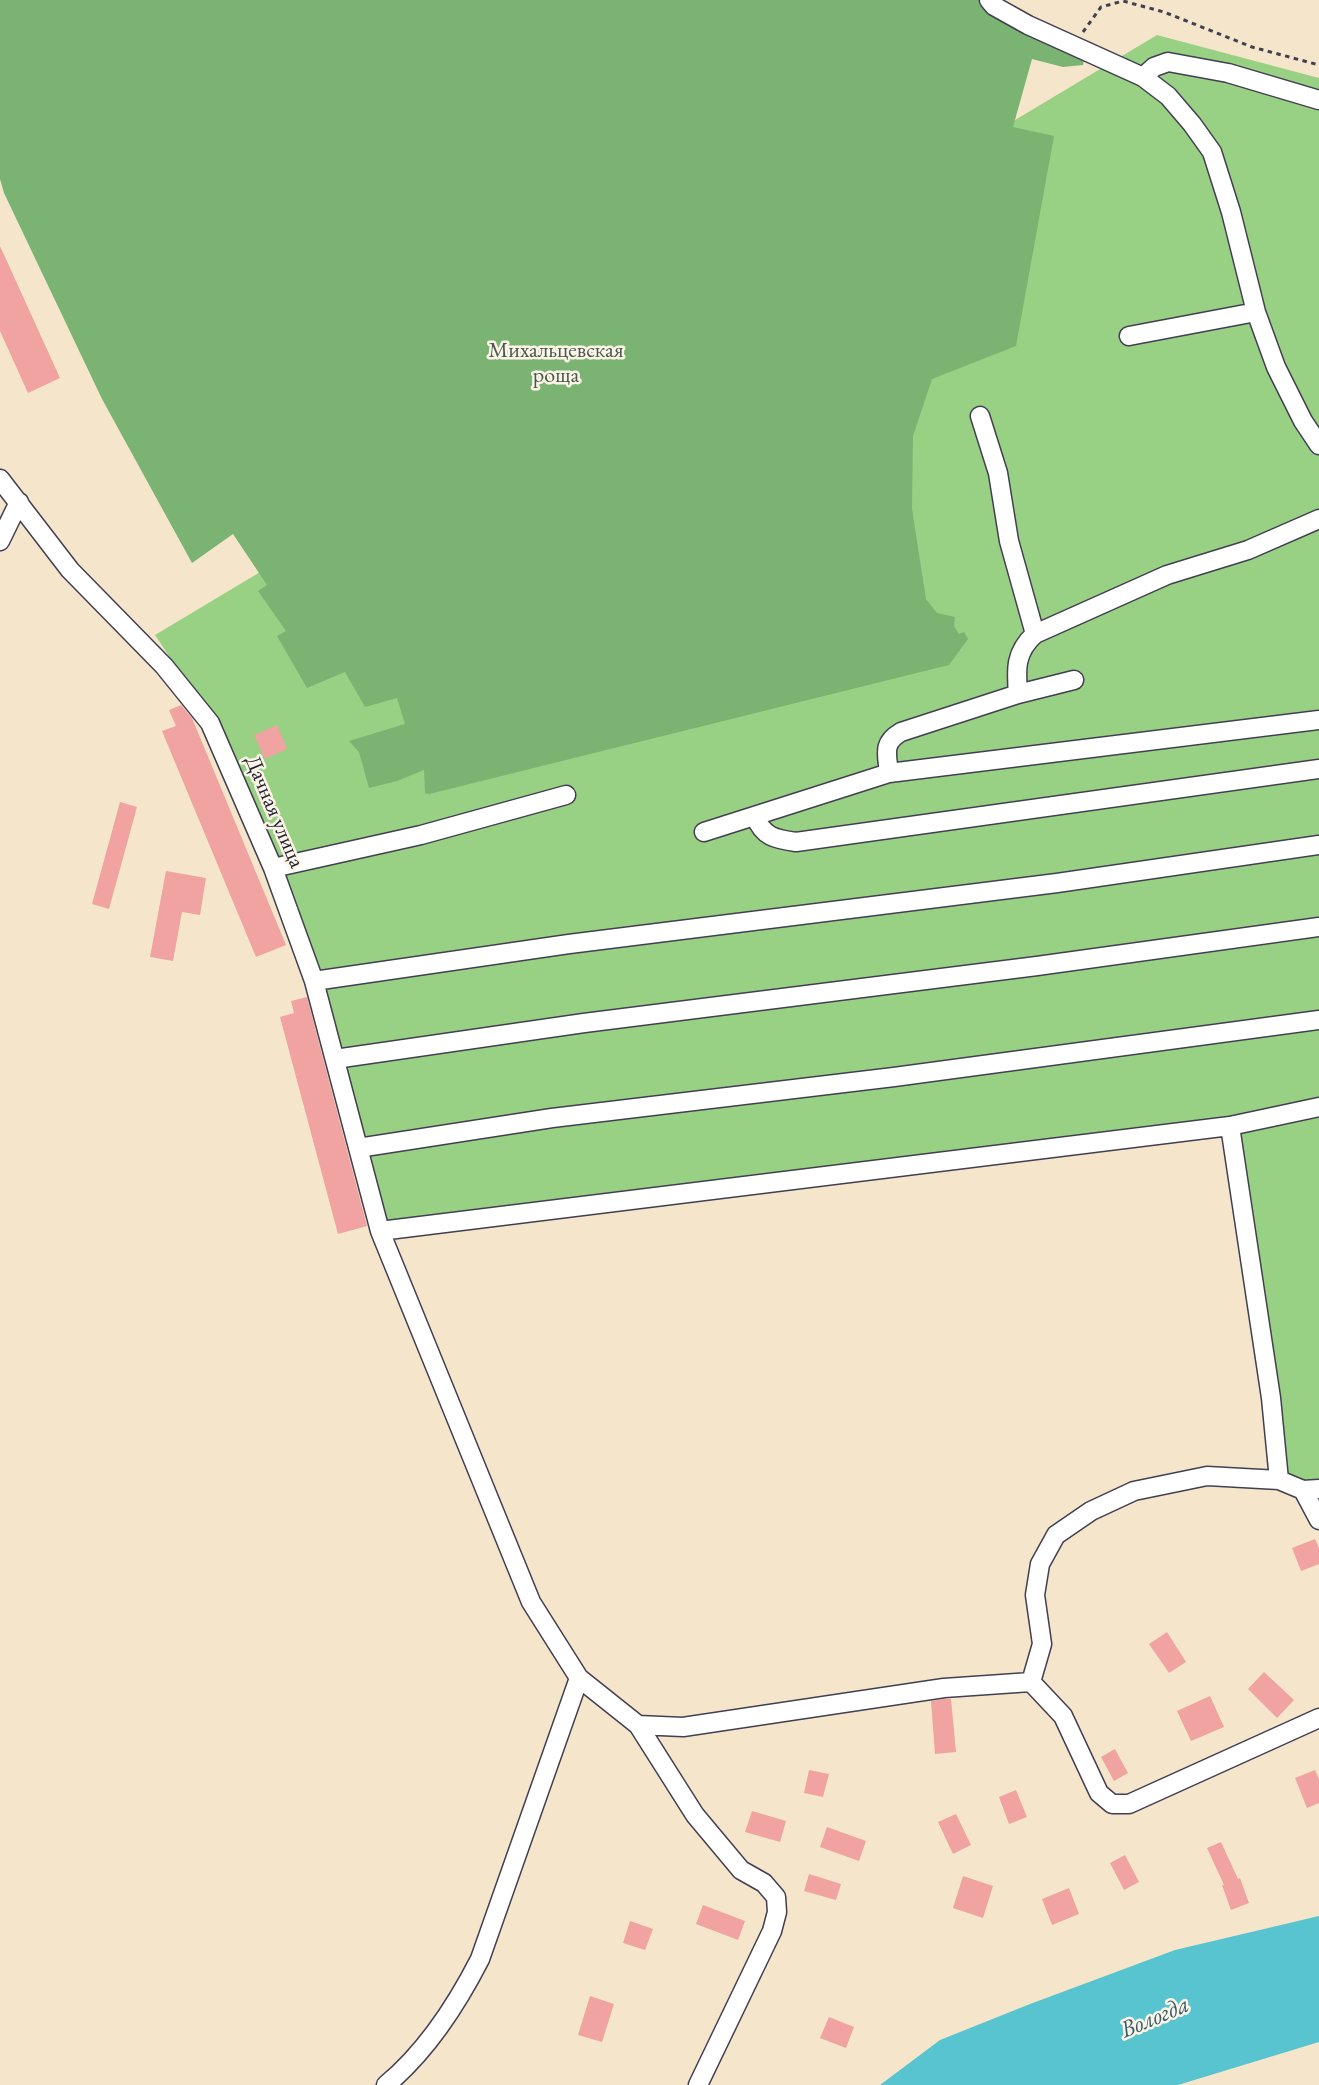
<!DOCTYPE html>
<meta charset="utf-8">
<style>
body{margin:0}
canvas{display:block;background:#f5e6cb}
</style>
<canvas width="1319" height="2085"></canvas>
<script>
const ctx = document.querySelector('canvas').getContext('2d');
ctx.lineJoin = 'round';
function fill(path, color) { ctx.fillStyle = color; ctx.fill(path, 'evenodd'); }
function stroke(path, color, width, dash) { ctx.strokeStyle = color; ctx.lineWidth = width; ctx.lineCap = dash ? 'butt' : 'round'; ctx.setLineDash(dash || []); ctx.stroke(path); }
function label(font, color, halo, rows, align = 'center') {
  ctx.font = font + ' "EB Garamond",serif'; ctx.lineWidth = 5; ctx.setLineDash([]); ctx.textBaseline = 'middle'; ctx.strokeStyle = halo; ctx.fillStyle = color; for (const [text, x, y, turn = 0] of rows) {
    ctx.save(); ctx.translate(x, y); ctx.rotate((+turn || 0) * Math.PI / 180); ctx.textAlign = isNaN(turn) ? turn : align; if (halo) ctx.strokeText(text, 0, 0); ctx.fillText(text, 0, 0); ctx.restore();
  }
}
fill(new Path2D(`
 M1157,35L1319,78V1483L1276,1487L1223,1134L387,1235L318,978L213,722L155,635Z`), '#99d184');
fill(new Path2D(`
 M0,0H1002L1042,28L1085,53L1083,65L1063,67L1032,59L1013,127L1054,136L1016,346L932,379L913,436L912,509L926,599L937,613L955,617L954,626L959,634L964,632L968,639L949,665L429,794L425,793L424,770L397,781L369,788L359,752L349,741L405,724L397,698L365,707L345,672L307,688L277,636L286,631L258,591L267,585L233,534L192,563L102,399L4,193L0,179Z`), '#7ab372');
fill(new Path2D(`
 M1319,1916V2042L1178,2085H880L940,2040L1030,2004L1175,1950Z`), '#58c4cf');
fill(new Path2D(`
 M0,246L60,378L28,393L0,331Z
 M181,705L192,718L286,945L256,957L162,731L176,726L169,710Z
 M277,725L287,749L265,759L254,735Z
 M120,802L137,807L109,909L92,904Z
 M166,871L206,878L200,915L182,912L173,961L150,957Z
 M307,997L367,1226L338,1234L280,1017L294,1013L291,1001Z
 M1315,1539L1319,1548V1564L1301,1571L1292,1548Z
 M1167,1632L1186,1662L1169,1673L1149,1644Z
 M1264,1672L1294,1700L1277,1718L1248,1689Z
 M1210,1696L1224,1727L1191,1741L1177,1711Z
 M944,1699H951L956,1752L935,1754L931,1701Z
 M1115,1749L1128,1773L1114,1781L1101,1757Z
 M809,1770L829,1774L823,1797L804,1793Z
 M1315,1770L1319,1779V1803L1307,1808L1295,1778Z
 M1016,1790L1027,1817L1009,1824L999,1797Z
 M752,1811L786,1821L780,1842L745,1832Z
 M956,1814L971,1845L953,1854L938,1822Z
 M827,1827L866,1841L859,1861L820,1847Z
 M1221,1842L1238,1879L1240,1878L1249,1903L1231,1910L1222,1885H1224L1207,1848Z
 M1125,1855L1139,1882L1124,1890L1110,1863Z
 M809,1874L841,1884L836,1900L804,1891Z
 M963,1876L993,1886L983,1918L953,1908Z
 M1069,1888L1079,1914L1052,1925L1042,1899Z
 M703,1905L745,1921L738,1940L696,1924Z
 M630,1921L653,1929L645,1950L623,1943Z
 M590,1996L614,2004L602,2042L578,2035Z
 M829,2017L854,2027L846,2048L820,2038Z`), '#f0a3a1');
const minor = new Path2D(`
 M989,0L994,6L1028,25L1143,77L1168,96L1192,124L1212,152L1231,212L1256,312L1276,367L1303,421L1319,445
 M1143,77L1154,67L1168,62L1228,73L1319,100
 M1129,336L1256,312
 M980,416L998,473L1009,541L1035,634
 M0,479L70,570L164,666L210,723L273,868L314,981L380,1231L531,1602L579,1678L638,1725L695,1815L741,1870L764,1883L776,1897L777,1912L772,1931L698,2085
 M0,541L19,502
 M1018,694C1016,669 1015,652 1035,634L1167,575L1248,550L1319,519
 M889,773C887,754 882,743 901,732L1018,694L1074,680
 M755,816C763,837 775,839 796,842L1319,769
 M704,832L889,773L1319,720
 M273,868L421,835L566,795
 M314,981L569,944L1057,883L1319,845
 M335,1059L584,1023L1037,966L1319,927
 M1230,1126L1271,1398L1279,1480
 M358,1148L552,1118L894,1077L1319,1020
 M380,1231L1230,1126L1319,1107
 M1319,1489L1303,1490L1279,1480L1207,1476L1134,1491L1091,1511L1056,1535L1040,1564L1035,1595L1042,1644L1031,1682L1063,1716L1099,1793L1112,1804H1129L1319,1718
 M1303,1490L1319,1520
 M638,1725L683,1727L944,1688L1031,1682
 M386,2085C427,2051 456,2006 480,1959L579,1678`);
stroke(minor, '#423f51', 21);
stroke(new Path2D(`
 M1083,32L1101,7L1123,1L1164,12L1252,47L1319,65`), '#423f51', 3, [4.5, 4.5]);
stroke(minor, '#fff', 18);
label('22px', '#465751', '#fcf5e5', [
 ["Михальцевская",556,351],
 ["роща",556,376]
]);
label('22px', '#22223b', '#fcf5e5', [
 ["Дачная улица",274,812,67]
]);
label('italic 24px', '#355b6f', '#fcf5e5', [
 ["Вологда",1155,2018,-23]
]);
</script>
